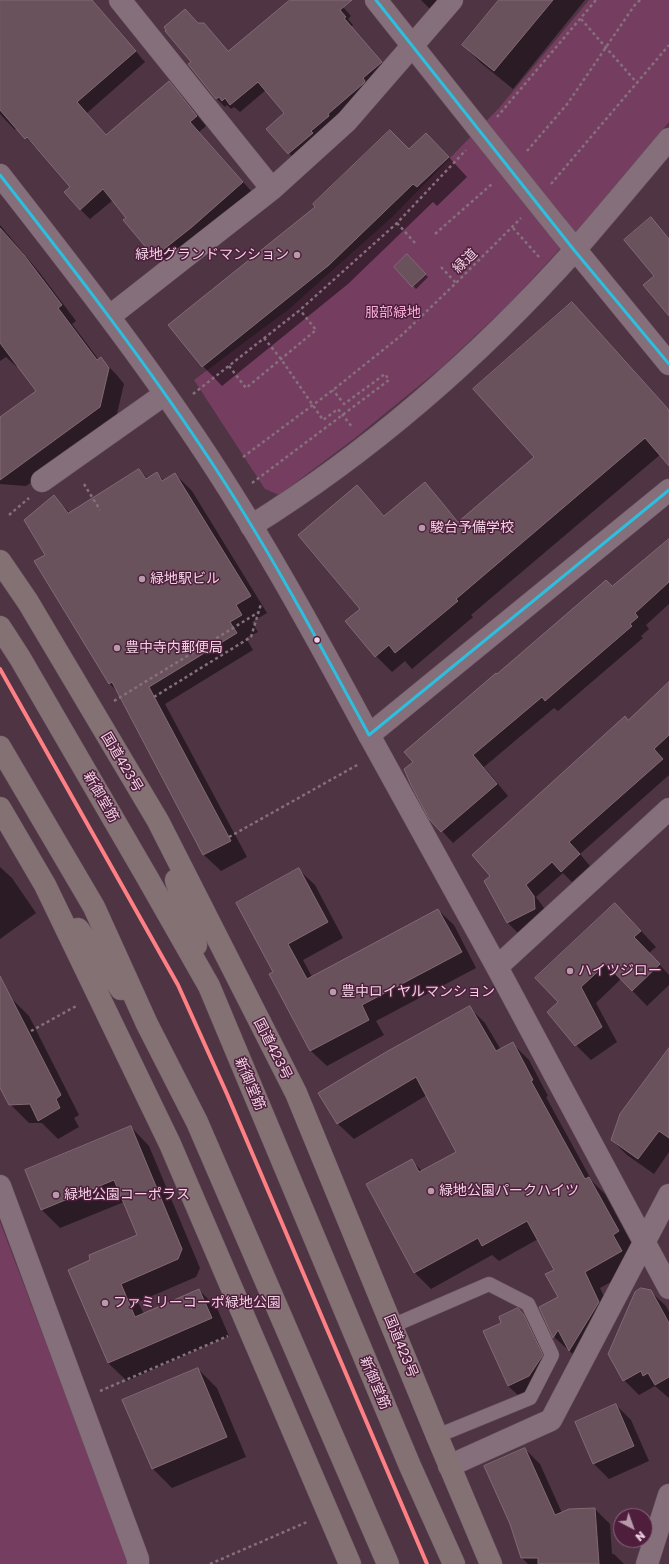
<!DOCTYPE html>
<meta charset="utf-8">
<style>
body{margin:0}
#map{position:relative;width:669px;height:1564px;overflow:hidden;background:#4f3444;font-family:"Golos Text",sans-serif}
canvas{display:block}
.north{position:absolute;left:613px;top:1508px;width:40px;height:40px;box-sizing:border-box;background:#4e1e3c;border:1px solid #8f667f;border-radius:50%;rotate:139deg;font-size:11px;font-weight:700;line-height:16px;text-align:center;color:#f1d2e3}
.north::after{content:'';display:block;margin:auto;width:14px;height:18px;background:#b89bab;clip-path:polygon(50% 0,100% 100%,50% 72%,0 100%)}
</style>
<div id="map">
<canvas width="669" height="1564"></canvas>
<div class="north">N</div>
</div>
<script>
const ctx = document.querySelector('canvas').getContext('2d');
ctx.lineJoin = 'round';
function fill(path, color) { ctx.fillStyle = color; ctx.fill(path, 'evenodd'); }
function stroke(path, color, width, dash) { ctx.strokeStyle = color; ctx.lineWidth = width; ctx.lineCap = dash ? 'butt' : 'round'; ctx.setLineDash(dash || []); ctx.stroke(path); }
function label(font, color, halo, rows, align = 'center') {
  ctx.font = font + ' "Golos Text","Noto Sans JP",sans-serif'; ctx.lineWidth = 3; ctx.setLineDash([]); ctx.textBaseline = 'middle'; ctx.strokeStyle = halo; ctx.fillStyle = color; for (const [text, x, y, turn = 0] of rows) {
    ctx.save(); ctx.translate(x, y); ctx.rotate((+turn || 0) * Math.PI / 180); ctx.textAlign = isNaN(turn) ? turn : align; if (halo) ctx.strokeText(text, 0, 0); ctx.fillText(text, 0, 0); ctx.restore();
  }
}
fill(new Path2D(`
 M589,0H669V122L593,213L510,303L442,367L355,438L279,495L265,489L194,380L289,309L392,217L499,108Z
 M0,1222L127,1557V1564H0Z`), '#753e60');
fill(new Path2D(`
 M0,0H92L145,62L87,113L107,136L169,82L178,92L206,126L199,132L252,192L164,267L124,220L127,218L113,200L90,219L80,209L72,187L37,147L36,148L17,128L15,130L0,114Z
 M292,0H337L351,16L348,19L353,25L351,27L389,71L297,162L267,129L286,114L266,90L240,112L234,107L231,109L227,105L225,107L217,99L185,10L229,52Z
 M421,0H441L430,9Z
 M500,0H585L513,89L481,63L463,45Z
 M410,150L446,154L467,177L437,206L433,202L348,284L222,386L203,366Z
 M0,225L39,272L76,321L72,324L99,360L101,359L116,374L124,384L115,422L26,486L0,484V418L37,391L18,366L17,367L6,357L0,361Z
 M407,256L428,277L416,289L395,267Z
 M572,303L669,410V464L661,454L471,615L473,617L412,669L405,661L392,672L376,656L347,621L362,609L357,486L386,517L425,484L459,522L535,458Z
 M139,470L148,479L157,473L164,481L175,474L192,491L267,613L252,622L258,632L246,638L253,650L165,704L247,857L221,871L204,855L119,693L109,683L47,555L54,497L70,513Z
 M669,540V604L646,625L649,629L641,636L643,638L558,711L554,708L484,767L508,796L453,843L430,818L414,762L497,676L612,587Z
 M669,683V775L580,854L590,866L572,882L563,873L536,897L544,908L546,920L518,933L507,922L492,876L629,721Z
 M0,867L12,878L36,913L0,939Z
 M299,870L315,885L343,938L303,960L312,977L438,910L454,925L476,968L376,1021L384,1035L327,1066L311,1051L271,974L274,972Z
 M630,919L656,947L649,953L669,975V985L647,1006L621,979L596,1003L617,1042L591,1060L576,1045L559,1002Z
 M10,997L29,1016L79,1115L74,1118L79,1127L58,1139L42,1123H29L10,1104L0,1086V1002Z
 M469,1007L485,1023L501,1050L513,1044L529,1060L548,1096L546,1097L592,1181L605,1194L634,1248L638,1267L600,1288L614,1318L586,1366L554,1337L540,1307L559,1297L556,1270L538,1239L499,1261L492,1255L431,1289L415,1273L367,1185L412,1161L423,1172L457,1153L427,1095L354,1139L338,1124Z
 M669,1050V1152L654,1174L627,1155L612,1140Z
 M131,1127L149,1146L200,1268L196,1277L138,1302L144,1314L199,1290L217,1308L229,1336L127,1381L108,1363L92,1261L138,1235L124,1202L60,1228L42,1210L26,1171Z
 M650,1291L666,1306L669,1312V1398L655,1386L639,1395L624,1380Z
 M520,1310L529,1320L551,1364L538,1385L518,1395L508,1386L503,1323Z
 M198,1369L217,1388L246,1457L172,1488L153,1469Z
 M616,1405L631,1420L649,1461L609,1479L594,1464Z
 M525,1449L540,1464L562,1513L595,1509L610,1524L612,1554H614L624,1564H528L522,1558Z`), '#0007');
const building = new Path2D(`
 M0,0H92L136,51L77,102L106,135L169,81L197,116L190,122L243,182L192,227L154,257L123,220L126,218L103,189L80,210L64,192L70,187L27,137L25,139L0,110Z
 M290,0H352L340,10L346,17L344,18L382,62L363,78L365,81L364,83L328,114L329,116L311,131L313,133L288,154L266,129L284,113L258,82L230,105L225,98L222,101L219,97L216,99L188,64L191,62L165,31L166,30L164,27L185,9L198,23H204L228,51Z
 M499,0H553L494,71L462,45Z
 M390,130L409,149L426,133L449,157L417,187L413,184L329,265L202,367L168,325L315,207L313,204Z
 M651,217L669,239V316L643,285L654,276L624,240Z
 M0,228L24,255L62,305L58,308L97,360L101,357L109,368L100,407L0,480V417L36,391L0,343Z
 M407,254L426,274L412,287L394,267Z
 M572,302L669,410V466L645,438L456,599L458,601L395,653L389,645L375,657L345,621L360,609L298,535L357,485L384,516L425,482L458,522L534,457L473,389Z
 M139,469L146,479L157,472L162,481L175,473L251,596L236,605L242,615L230,622L237,633L149,687L231,841L203,855L112,682L109,684L34,561L45,555L24,520L54,495L68,513Z
 M669,539V582L635,613L638,617L630,624L632,626L545,701L542,697L473,755L497,784L441,832L429,819L411,785L404,769L413,762L404,752L496,673L497,674L606,580L612,586Z
 M669,682V735L654,749L663,759L569,842L580,854L561,872L552,862L526,885L534,896L535,909L507,923L484,881L490,876L472,855L625,716L628,720Z
 M299,868L328,922L288,944L307,979L438,909L462,952L362,1005L369,1020L310,1051L269,974L273,972L236,903Z
 M615,903L641,931L634,937L660,964L632,991L606,964L581,987L602,1027L575,1046L547,1012L558,1002L535,978Z
 M0,976L61,1095L56,1099L60,1108L38,1121L30,1104L9,1105L0,1088Z
 M470,1006L496,1051L513,1042L533,1080L531,1081L585,1179L589,1177L619,1231L613,1235L622,1251L585,1272L599,1302L569,1351L558,1330L553,1338L539,1307L558,1297L545,1274L554,1270L527,1221L482,1246L478,1238L414,1273L366,1184L412,1159L419,1172L456,1152L416,1077L337,1124L318,1093L386,1052Z
 M669,1048V1138L659,1131L638,1159L611,1140L620,1114Z
 M131,1126L182,1249L178,1259L121,1284L135,1317L199,1289L212,1318L108,1363L68,1270L90,1260L89,1255L137,1235L114,1180L41,1210L25,1170Z
 M641,1288L651,1290L669,1323V1377L655,1385L648,1373L643,1376L641,1371L623,1381L608,1354L635,1292Z
 M518,1308L524,1315L543,1355L529,1376L508,1386L483,1331L501,1323L499,1317Z
 M198,1368L227,1437L152,1469L122,1400Z
 M616,1404L634,1446L593,1464L575,1422Z
 M525,1448L555,1515L569,1509L595,1508L599,1564H538V1558H521L510,1524L484,1466Z`);
fill(building, '#6a525c');
stroke(building, '#826973', 1);
const lane = new Path2D(`
 M392,1326L489,1284L528,1304L552,1355L530,1398L437,1436`);
const street = new Path2D(`
 M120,0L272,189
 M110,316L272,189L347,121L452,0
 M42,481L165,394
 M251,526C371,451 480,356 575,250C607,213 638,176 669,139
 M369,735L497,967L669,1288
 M497,967L669,809
 M0,1186L138,1559V1564
 M449,1466L551,1420L669,1195`);
const secondary = new Path2D(`
 M376,0L477,127
 M0,175C63,256 126,336 184,421C253,521 312,629 369,735L669,490
 M557,227L669,364
 M647,1564L669,1495`);
const highway = new Path2D(`
 M0,561L28,602L158,821L296,1093L437,1436L491,1564
 M0,627L20,658L147,877L209,986L410,1466L454,1564
 M0,747L94,907L147,1024L197,1122L388,1564
 M0,808L45,885L170,1144L350,1564
 M176,880L196,945
 M78,929L121,989`);
stroke(lane, '#68515f', 15);
stroke(street, '#68515f', 23);
stroke(secondary, '#68515f', 23);
stroke(highway, '#68515f', 23);
stroke(new Path2D(`
 M581,19L637,83
 M497,117L596,0
 M527,151L568,103L634,6L640,0
 M551,184L669,45
 M397,223L415,243
 M513,228L539,257
 M435,234L493,183
 M441,267L456,283
 M264,338L281,359L323,420L338,409L352,427
 M229,366L246,388L316,330L300,310
 M193,394L300,310L397,223L466,150
 M243,457L333,390L403,334L456,283L521,218
 M252,483L389,380L385,374L344,404L333,390
 M84,484L100,510
 M9,515L29,498
 M183,651L186,657
 M154,697L251,637L261,604
 M114,701L259,612
 M229,837L359,764
 M31,1031L78,1005
 M100,1391L228,1336
 M210,1564L307,1522`), '#85707c', 2.5, [3, 3]);
stroke(lane, '#846f7b', 14);
stroke(street, '#846f7b', 22);
stroke(secondary, '#846f7b', 22);
stroke(highway, '#847174', 22);
const secondaryBridge = new Path2D(`
 M477,127L557,227`);
stroke(secondaryBridge, '#68515f', 23, []);
stroke(secondaryBridge, '#846f7b', 22);
stroke(new Path2D(`
 M376,0L574,250L669,364
 M0,175C72,267 144,360 208,457C268,547 318,641 369,735L669,490`), '#2dbfdf', 3);
stroke(new Path2D(`
 M0,669L178,985L227,1094L427,1564`), '#ff8084', 4);
for (const [x, y, r, color] of [
 [297,255,4,"#b89bab"],
 [422,528,4,"#b89bab"],
 [142,579,4,"#b89bab"],
 [317,640,3.5,"#f1d2e3"],
 [117,648,4,"#b89bab"],
 [570,971,4,"#b89bab"],
 [333,992,4,"#b89bab"],
 [431,1191,4,"#b89bab"],
 [56,1195,4,"#b89bab"],
 [105,1303,4,"#b89bab"]
]) { const dot = new Path2D(); dot.arc(x, y, r, 0, 2 * Math.PI); ctx.fillStyle = color; ctx.fill(dot); stroke(dot, '#4e1e3c', 1.5); }
label('14px', '#f1d2e3', '#4e1e3c', [
 ["緑地グランドマンション",289,255,"right"],
 ["駿台予備学校",430,528],
 ["緑地駅ビル",150,579],
 ["豊中寺内郵便局",125,648],
 ["ハイツジロー",578,971],
 ["豊中ロイヤルマンション",341,992],
 ["緑地公園パークハイツ",439,1191],
 ["緑地公園コーポラス",64,1195],
 ["ファミリーコーポ緑地公園",113,1303]
], 'left');
label('14px', '#f1d2e3', '#4e1e3c', [
 ["緑道",465,261,-45],
 ["国道423号",122,762,59],
 ["新御堂筋",101,797,60],
 ["国道423号",273,1049,63],
 ["新御堂筋",250,1084,67],
 ["国道423号",401,1346,68],
 ["新御堂筋",375,1383,67]
]);
label('14px', '#fbb0db', '#4e1e3c', [
 ["服部緑地",393,313]
]);
</script>
